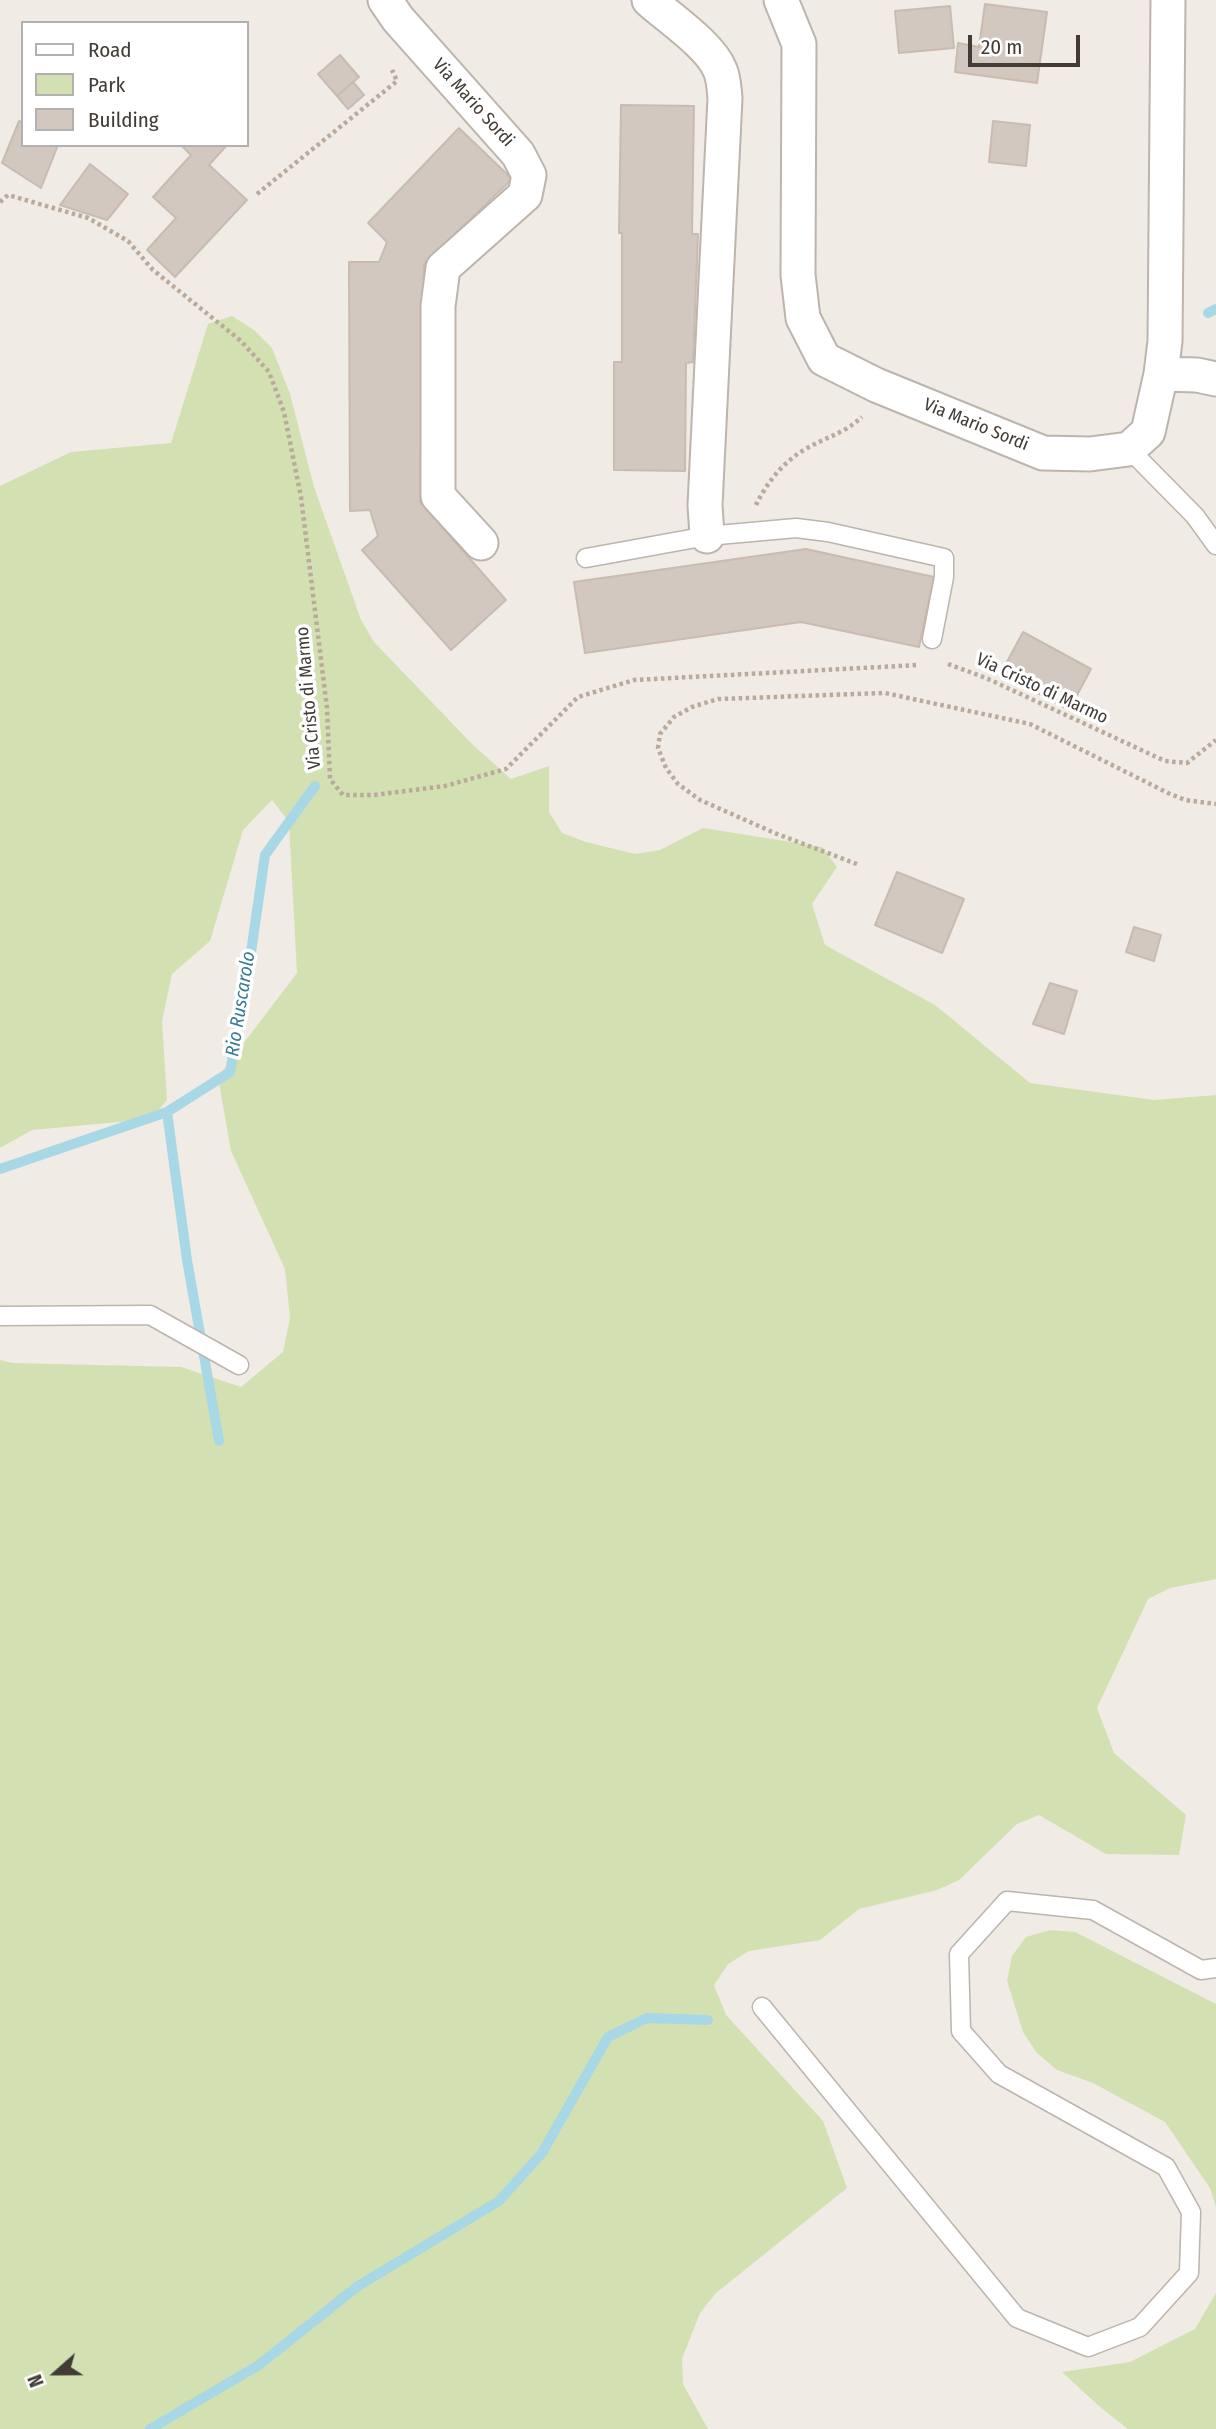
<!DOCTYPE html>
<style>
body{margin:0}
#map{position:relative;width:1216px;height:2429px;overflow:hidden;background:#f0ebe5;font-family:"Fira Sans Condensed",sans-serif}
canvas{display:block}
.legend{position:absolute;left:21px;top:21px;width:228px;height:126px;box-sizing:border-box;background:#fff;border:2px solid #b3b1af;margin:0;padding:9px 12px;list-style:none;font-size:21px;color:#423b36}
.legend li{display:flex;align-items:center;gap:14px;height:35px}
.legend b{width:35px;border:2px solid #b3b1af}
.north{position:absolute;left:21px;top:2338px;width:70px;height:70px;-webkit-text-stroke:5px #fff;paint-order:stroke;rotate:249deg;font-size:19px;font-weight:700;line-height:28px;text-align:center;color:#423b36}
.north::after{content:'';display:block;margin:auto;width:24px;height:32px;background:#423b36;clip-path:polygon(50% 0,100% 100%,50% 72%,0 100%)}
.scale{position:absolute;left:968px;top:35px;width:112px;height:32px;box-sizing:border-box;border:4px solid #423b36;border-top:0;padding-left:9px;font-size:21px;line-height:24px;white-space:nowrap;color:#423b36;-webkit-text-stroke:5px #fff;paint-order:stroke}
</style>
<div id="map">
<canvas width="1216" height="2429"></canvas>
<ul class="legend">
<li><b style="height:9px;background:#fff"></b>Road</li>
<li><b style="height:19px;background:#d3e0b2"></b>Park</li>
<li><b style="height:19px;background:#d3c8bf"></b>Building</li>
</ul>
<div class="north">N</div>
<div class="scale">20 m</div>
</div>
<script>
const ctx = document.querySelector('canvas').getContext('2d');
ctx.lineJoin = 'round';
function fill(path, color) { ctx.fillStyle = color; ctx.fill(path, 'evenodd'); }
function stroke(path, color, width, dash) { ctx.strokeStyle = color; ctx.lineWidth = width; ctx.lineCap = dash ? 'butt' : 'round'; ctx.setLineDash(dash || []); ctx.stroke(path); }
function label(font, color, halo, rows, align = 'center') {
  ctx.font = font + ' "Fira Sans Condensed",sans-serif'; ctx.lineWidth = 7; ctx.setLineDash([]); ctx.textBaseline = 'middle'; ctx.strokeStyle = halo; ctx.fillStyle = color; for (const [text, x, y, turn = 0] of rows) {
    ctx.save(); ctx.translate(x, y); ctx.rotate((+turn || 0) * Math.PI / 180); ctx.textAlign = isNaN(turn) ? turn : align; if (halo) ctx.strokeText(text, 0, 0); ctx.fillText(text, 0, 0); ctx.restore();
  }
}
fill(new Path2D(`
 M232,316L254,330L272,348L290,394L314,487L361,620L374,642L473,745L511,779L549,766V812L562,833L586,842L635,854L660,850L703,828L822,847L837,867L812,904L825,945L935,1005L1030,1083L1154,1100L1216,1095V1579L1170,1588L1148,1599L1097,1708L1114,1753L1186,1815L1179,1855L1106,1854L1039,1815L1017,1824L959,1880L937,1890L859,1909L820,1940L749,1951L728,1964L714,1985L726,2015L823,2121L847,2188L716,2293L700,2313L682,2359L683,2384L708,2429H0V1360L12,1363L181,1367L241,1387L283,1352L290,1318L285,1269L231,1151L218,1077L297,973L289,822L272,800L243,830L210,941L172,974L162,1021L167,1100L151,1119L32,1130L0,1148V486L71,452L171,443L208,324Z
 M1050,1930L1075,1932L1216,2004V2207L1210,2188L1165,2122L1093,2083L1057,2070L1037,2053L1023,2032L1007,1981L1012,1956L1026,1937Z
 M1216,2293V2429H1128L1100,2407L1062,2372L1130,2362L1195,2329Z`), '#d3e0b2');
stroke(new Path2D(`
 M1208,313L1216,309
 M167,1112L187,1260L219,1441
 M0,1169L167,1112L230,1072L248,973L265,855L315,786
 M150,2429L259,2365L358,2286L499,2201L542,2153L608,2037L647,2018L708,2020`), '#a8d8e6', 10);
const building = new Path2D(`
 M985,4L1047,12L1037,83L955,72L958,43L979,47Z
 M950,6L954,48L899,53L895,11Z
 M340,55L359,77L337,96L318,74Z
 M353,82L364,95L348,109L337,96Z
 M621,105L694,106L692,234H698L693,362L686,363L685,471L614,470V362H622V233H619Z
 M19,121L23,123V145H58L41,188L2,163Z
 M993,121L1030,125L1026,166L989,162Z
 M459,128L512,179L424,264L420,502L506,600L451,650L362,550L378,536L370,510L350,511L349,262H379L387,242L368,223Z
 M181,145H227L209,165L247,200L175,277L147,250L176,218L153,197L191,155Z
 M90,164L128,194L107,220L60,205Z
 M806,549L934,577L919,647L801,622L585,653L574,582Z
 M1023,632L1091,669L1069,710L1001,673Z
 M897,872L964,899L942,953L875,925Z
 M1134,927L1161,935L1154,961L1126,952Z
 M1050,983L1077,991L1064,1034L1033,1024Z`);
fill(building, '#d3c8bf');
stroke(building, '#cabbb0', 2);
const service = new Path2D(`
 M1129,449L1195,516L1216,545
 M586,558L707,536L796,528L828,532L944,558V577L932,639
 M0,1316L150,1315L239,1365
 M762,2007L1017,2318L1088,2347L1140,2327L1189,2273L1191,2212L1166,2167L999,2074L961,2031L959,1954L1007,1901L1093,1910L1201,1970L1216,1968`);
const minor = new Path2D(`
 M385,0L398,19L518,154L529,175L525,195L443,268L438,306V496L481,543
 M649,0C669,18 711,46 720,70C724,79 724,89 725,98L705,505L707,536
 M781,0L799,44L798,275L803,318L824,359L876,385L1043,453L1090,454L1129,449L1148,432L1161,374L1165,341L1168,0
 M1161,374L1197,375L1216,379`);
stroke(service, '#bdb4ac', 21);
stroke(minor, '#bdb4ac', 37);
stroke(new Path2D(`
 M257,194L397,81L392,70
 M0,202L8,195L88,218L128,241L153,270L241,341L269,372L284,412L301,497L327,708L330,779L343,795H374L445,786L506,769L578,697L634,680L918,665
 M756,505C766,484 783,462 804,450C825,437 842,435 862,417
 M948,664L986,678L1165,761L1187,763L1216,740
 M857,864L777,834L700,800L678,784L666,768L658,748L660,734L674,717L692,707L718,699L885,693L1030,724L1168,793L1185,800L1216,804`), '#baaa9c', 4.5, [3.5, 3.5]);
stroke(service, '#fff', 18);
stroke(minor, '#fff', 33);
label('18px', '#423b36', '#fff', [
 ["Via Mario Sordi",473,103,48],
 ["Via Mario Sordi",976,425,22],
 ["Via Cristo di Marmo",1042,689,25],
 ["Via Cristo di Marmo",309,698,-95]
]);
label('italic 19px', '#387b92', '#fff', [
 ["Rio Ruscarolo",241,1004,-81]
]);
</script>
